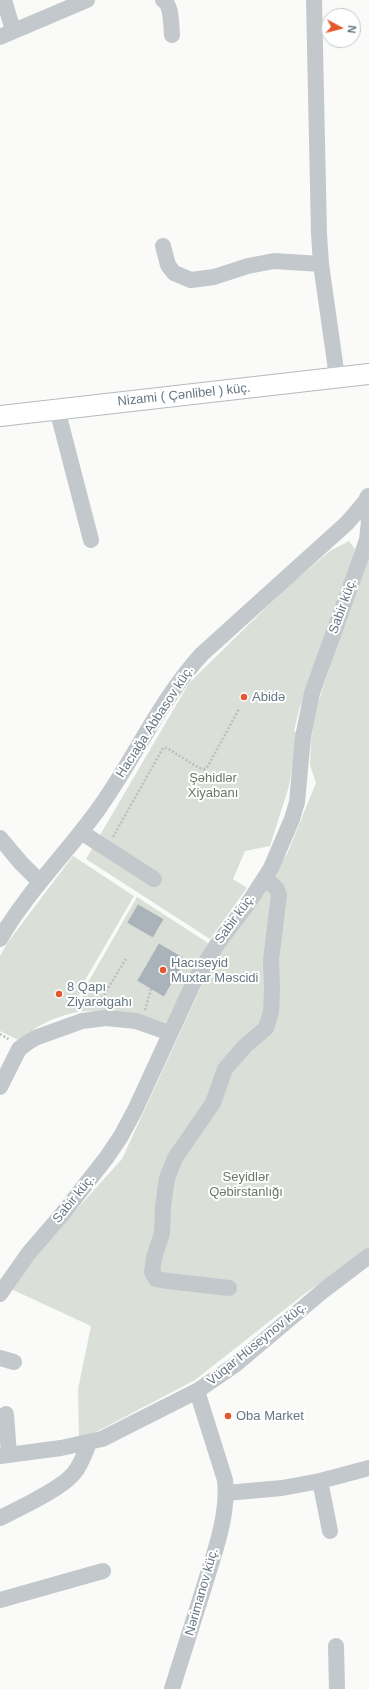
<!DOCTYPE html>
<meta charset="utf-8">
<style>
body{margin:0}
#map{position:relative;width:369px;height:1689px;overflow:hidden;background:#fafaf8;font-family:Helvetica,sans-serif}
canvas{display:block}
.north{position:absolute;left:321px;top:8px;width:40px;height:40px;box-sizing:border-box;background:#fff;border:1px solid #c1c8cd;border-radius:50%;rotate:97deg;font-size:11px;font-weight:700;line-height:16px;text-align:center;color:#657683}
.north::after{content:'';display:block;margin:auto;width:14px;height:18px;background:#e4572e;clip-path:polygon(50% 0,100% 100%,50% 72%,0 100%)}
</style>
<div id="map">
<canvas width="369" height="1689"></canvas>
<div class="north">N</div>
</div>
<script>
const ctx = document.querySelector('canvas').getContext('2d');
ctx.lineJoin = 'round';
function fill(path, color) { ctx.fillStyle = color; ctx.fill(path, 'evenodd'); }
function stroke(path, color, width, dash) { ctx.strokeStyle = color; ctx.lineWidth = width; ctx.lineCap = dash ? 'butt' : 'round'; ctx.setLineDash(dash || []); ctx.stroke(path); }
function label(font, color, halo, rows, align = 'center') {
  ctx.font = font + ' Helvetica,sans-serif'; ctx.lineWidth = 4; ctx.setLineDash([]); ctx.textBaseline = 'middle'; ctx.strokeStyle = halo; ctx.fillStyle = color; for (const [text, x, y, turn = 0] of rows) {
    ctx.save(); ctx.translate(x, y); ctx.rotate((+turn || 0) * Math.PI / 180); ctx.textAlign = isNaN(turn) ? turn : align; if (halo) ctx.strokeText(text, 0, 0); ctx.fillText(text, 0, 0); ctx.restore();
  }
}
fill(new Path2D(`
 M349,541L355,549L299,710L294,731L298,733L289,786L270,846L245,851L233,879L247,888L210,939L86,859L189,683L287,587L330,551Z
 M369,549V1249L303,1295L195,1380L79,1441L78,1389L91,1326L11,1289L29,1262L122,1159L218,950L287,854L316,783L310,765L311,740L316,709Z
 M73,856L134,896L80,989L78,1012C53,1017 39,1025 18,1040L0,1031V956L8,942Z
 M137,897L208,943L167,1023C138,1013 111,1012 81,1011L83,991Z`), '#dadfd7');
const building = new Path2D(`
 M138,904L164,919L153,938L127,923Z
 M159,943L186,959L164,997L137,981Z`);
fill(building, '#aab3b9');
stroke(building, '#dcdcda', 1);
const major = new Path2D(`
 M0,416L369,374`);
stroke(major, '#b5babe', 22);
stroke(new Path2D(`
 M113,837L163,748H167L199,768L204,769L208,766L239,709
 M98,1005L127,957
 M145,1010L151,989
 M0,1034L10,1040`), '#bbbfc2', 2.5, [2, 2]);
stroke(new Path2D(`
 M4,0L13,30
 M163,0C172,5 171,25 172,35
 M314,0L319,234L321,264L337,377
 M0,37L87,0
 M163,246L168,265L174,273L191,280L214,277L248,266L274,261L321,264
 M57,409L91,540
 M81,832L154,879
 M0,838L21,863L39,881
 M0,939C27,892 66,854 97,811C134,760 159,701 202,654L347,523L365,502L368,496
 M0,1087L19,1049L27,1043L35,1038L82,1021L106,1018L136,1021L170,1033
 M229,1288L168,1281L156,1279L152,1272L154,1258L162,1233L163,1207L167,1178L175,1158L213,1103L225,1069L245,1046L266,1028L271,1012L272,990L271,960L279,895L277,889L265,878
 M0,1294L28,1254L64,1212L107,1157L121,1136L135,1110L195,980L216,946L249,902L271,868L292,819L297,802L303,737L312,693L367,540L369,522L365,502
 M0,1358L14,1362
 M6,1414L9,1455
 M0,1456L61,1448L102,1439L197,1391L235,1365L324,1290L369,1256
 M320,1481L330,1531
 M226,1493L282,1488L320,1481L369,1468
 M0,1518C18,1509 63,1488 74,1473C81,1465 85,1453 89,1443
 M0,1600L103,1571
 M336,1646L337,1689
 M172,1689C183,1655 193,1621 204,1587C214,1554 229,1514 225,1480L197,1391`), '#c3c8cc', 16);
stroke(major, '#fff', 20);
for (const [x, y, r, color] of [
 [244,697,4,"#e4572e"],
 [163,970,4,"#e4572e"],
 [59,994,4,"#e4572e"],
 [228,1416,4,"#e4572e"]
]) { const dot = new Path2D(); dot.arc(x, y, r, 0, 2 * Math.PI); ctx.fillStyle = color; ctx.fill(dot); stroke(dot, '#fff', 1.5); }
label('13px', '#657683', '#fff', [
 ["Nizami ( Çənlibel ) küç.",184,395,-6],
 ["Sabir küç.",343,606,-70],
 ["Hacıağa Abbasov küç.",155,722,-57],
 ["Sabir küç.",235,919,-54],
 ["Sabir küç.",74,1199,-51],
 ["Vüqar Hüseynov küç.",257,1344,-39],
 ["Nərimanov küç.",202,1592,-74]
]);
label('13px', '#657683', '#fff', [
 ["Abidə",252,697],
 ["Hacıseyid",171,963],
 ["Muxtar Məscidi",171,978],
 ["8 Qapı",67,987],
 ["Ziyarətgahı",67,1002],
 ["Oba Market",236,1416]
], 'left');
label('13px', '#687a64', '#fff', [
 ["Şəhidlər",213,778],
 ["Xiyabanı",213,793],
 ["Seyidlər",246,1177],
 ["Qəbirstanlığı",246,1192]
]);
</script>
